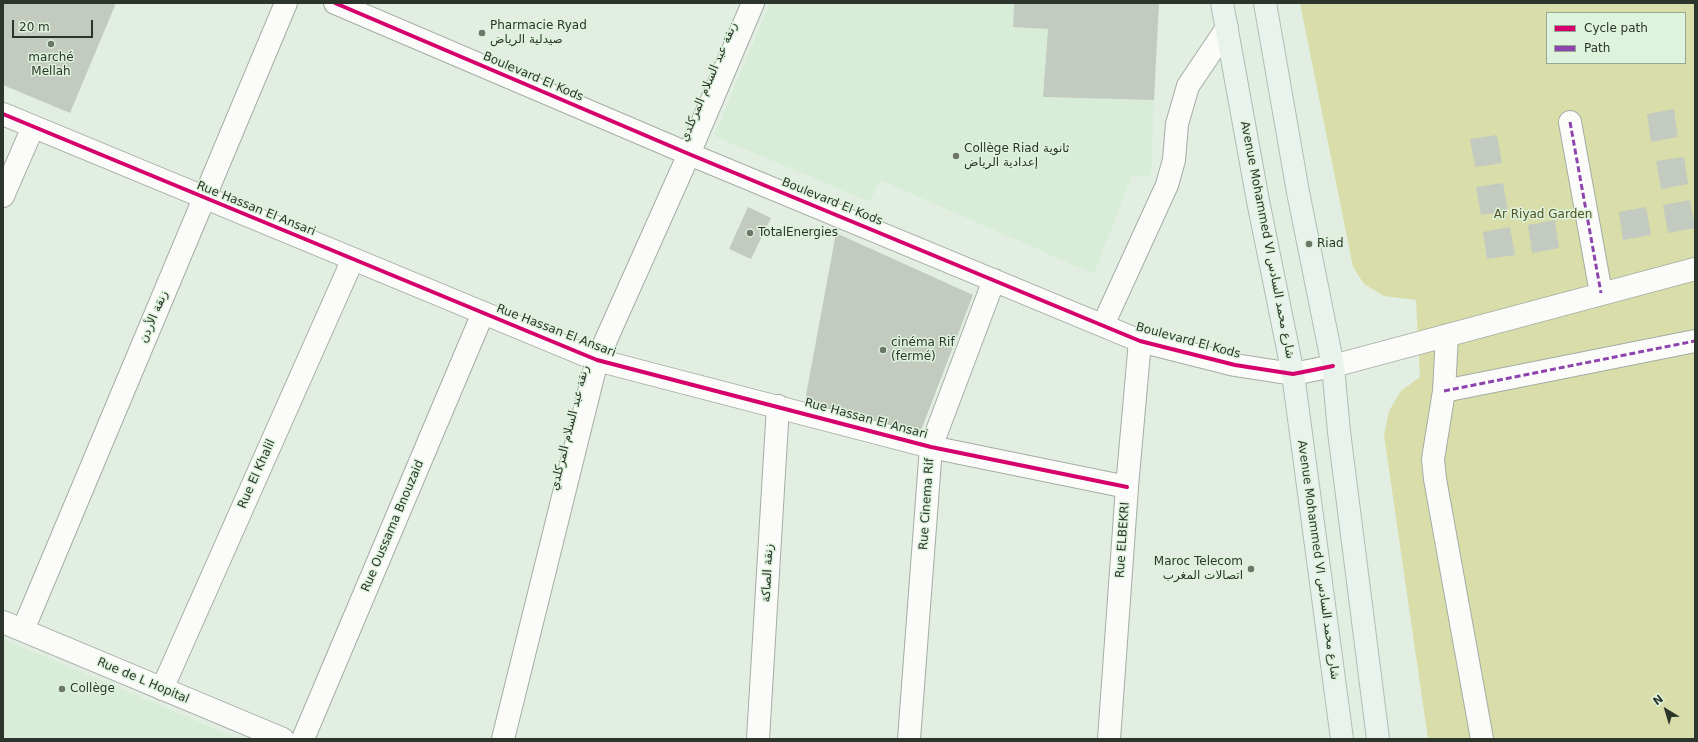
<!DOCTYPE html>
<meta charset="utf-8">
<style>
body{margin:0}
#map{position:relative;width:1698px;height:742px;overflow:hidden;background:#e2eee1;font-family:"DejaVu Sans",sans-serif}
canvas{display:block}
.frame{position:absolute;inset:0;border:4px solid #2c352c;pointer-events:none}
.legend{position:absolute;left:1546px;top:12px;width:140px;height:52px;box-sizing:border-box;background:#ddf3dc;border:1px solid #96a796;margin:0;padding:5px 7px;list-style:none;font-size:12px;color:#2c352c}
.legend li{display:flex;align-items:center;gap:8px;height:20px}
.legend b{width:20px;border:1px solid #96a796}
.north{position:absolute;left:1646px;top:690px;width:40px;height:40px;-webkit-text-stroke:3px #ddf3dc;paint-order:stroke;rotate:322deg;font-size:11px;font-weight:700;line-height:16px;text-align:center;color:#2c352c}
.north::after{content:'';display:block;margin:auto;width:14px;height:18px;background:#2c352c;clip-path:polygon(50% 0,100% 100%,50% 72%,0 100%)}
.scale{position:absolute;left:12px;top:20px;width:81px;height:18px;box-sizing:border-box;border:2px solid #2c352c;border-top:0;padding-left:5px;font-size:12px;line-height:14px;white-space:nowrap;color:#2c352c;-webkit-text-stroke:3px #ddf3dc;paint-order:stroke}
</style>
<div id="map">
<canvas width="1698" height="742"></canvas>
<div class="frame"></div>
<ul class="legend">
<li><b style="height:5px;background:#d6006c"></b>Cycle path</li>
<li><b style="height:5px;background:#8e44ad"></b>Path</li>
</ul>
<div class="north">N</div>
<div class="scale">20 m</div>
</div>
<script>
const ctx = document.querySelector('canvas').getContext('2d');
ctx.lineJoin = 'round';
function fill(path, color) { ctx.fillStyle = color; ctx.fill(path, 'evenodd'); }
function stroke(path, color, width, dash) { ctx.strokeStyle = color; ctx.lineWidth = width; ctx.lineCap = dash ? 'butt' : 'round'; ctx.setLineDash(dash || []); ctx.stroke(path); }
function label(font, color, halo, rows, align = 'center') {
  ctx.font = font + ' "DejaVu Sans",Vazirmatn,sans-serif'; ctx.lineWidth = 3; ctx.setLineDash([]); ctx.textBaseline = 'middle'; ctx.strokeStyle = halo; ctx.fillStyle = color; for (const [text, x, y, turn = 0] of rows) {
    ctx.save(); ctx.translate(x, y); ctx.rotate((+turn || 0) * Math.PI / 180); ctx.textAlign = isNaN(turn) ? turn : align; if (halo) ctx.strokeText(text, 0, 0); ctx.fillText(text, 0, 0); ctx.restore();
  }
}
fill(new Path2D(`
 M770,3H1014L1013,27L1048,29L1043,97L1154,100L1151,176L1132,175L1094,274L880,180L870,202L714,136Z
 M3,639L239,739H3Z`), '#d8edd8');
fill(new Path2D(`
 M1300,3H1695V739H1428L1384,435L1389,411L1401,391L1420,377L1416,300L1384,296L1364,284L1353,267ZM1547,13H1685V63H1547Z`), '#d9ddaa');
fill(new Path2D(`
 M3,3H116L70,113L3,85Z
 M1014,3H1159L1154,100L1043,97L1048,29L1013,27Z
 M1674,109L1678,137L1651,142L1647,114Z
 M1497,135L1502,163L1475,167L1470,139Z
 M1684,157L1688,184L1661,189L1656,161Z
 M1503,183L1508,211L1481,215L1476,187Z
 M1690,200L1695,228L1668,233L1663,205Z
 M748,207L771,218L751,259L729,249Z
 M1646,207L1651,235L1623,240L1619,212Z
 M1555,220L1559,248L1532,253L1528,225Z
 M1510,227L1515,255L1487,259L1483,232Z
 M836,233L973,295L920,433L804,406Z`), '#c3cabf');
const minor = new Path2D(`
 M335,3L689,154L1140,341L1235,365L1293,374L1333,366L1695,269
 M3,114L597,360L931,447L1127,487
 M1570,122L1601,293
 M3,196L33,127
 M1103,325L1167,185L1174,160L1177,124L1188,86L1227,28
 M1447,335L1444,391L1433,459L1435,479L1482,739
 M1444,391L1695,341
 M3,622L283,739
 M23,630L286,3
 M162,689L353,259
 M303,739L483,313
 M503,739L597,360L689,154L753,3
 M758,739L778,406
 M909,739L931,447L994,280
 M1109,739L1127,487L1140,341`);
const major = new Path2D(`
 M1222,3L1258,201L1293,374L1342,739
 M1265,3L1298,192L1333,366L1339,432L1378,739`);
stroke(minor, '#a4ada3', 24);
stroke(major, '#acbeb2', 24);
stroke(minor, '#fbfcfa', 22);
stroke(major, '#eaf2ed', 22);
stroke(new Path2D(`
 M1570,122L1601,293
 M1444,391L1695,341`), '#8e44ad', 3, [6, 3]);
stroke(new Path2D(`
 M335,3L689,154L1140,341L1235,365L1293,374L1333,366
 M3,114L597,360L931,447L1127,487`), '#d6006c', 4);
for (const [x, y, r, color] of [
 [482,33,4,"#6c766b"],
 [51,44,4,"#6c766b"],
 [956,156,4,"#6c766b"],
 [750,233,4,"#6c766b"],
 [1309,244,4,"#6c766b"],
 [883,350,4,"#6c766b"],
 [1251,569,4,"#6c766b"],
 [62,689,4,"#6c766b"]
]) { const dot = new Path2D(); dot.arc(x, y, r, 0, 2 * Math.PI); ctx.fillStyle = color; ctx.fill(dot); stroke(dot, '#ddf3dc', 1.5); }
label('12px', '#2c352c', '#ddf3dc', [
 ["Pharmacie Ryad",490,26],
 ["صيدلية الرياض",490,40],
 ["marché",51,58,"center"],
 ["Mellah",51,72,"center"],
 ["Collège Riad ثانوية",964,149],
 ["إعدادية الرياض",964,163],
 ["TotalEnergies",758,233],
 ["Riad",1317,244],
 ["cinéma Rif",891,343],
 ["(fermé)",891,357],
 ["Maroc Telecom",1243,562,"right"],
 ["اتصالات المغرب",1243,576,"right"],
 ["Collège",70,689]
], 'left');
label('12px', '#2c352c', '#ddf3dc', [
 ["Boulevard El Kods",533,77,23],
 ["زنقة عبد السلام المزكلدي",709,82,-67],
 ["Boulevard El Kods",832,202,22],
 ["Rue Hassan El Ansari",256,209,22],
 ["Avenue Mohammed VI شارع محمد السادس",1267,240,79],
 ["زنقة الأردن",154,317,-67],
 ["Rue Hassan El Ansari",556,331,21],
 ["Boulevard El Kods",1188,341,15],
 ["Rue Hassan El Ansari",866,419,15],
 ["زنقة عبد السلام المزكلدي",570,428,-76],
 ["Rue El Khalil",257,474,-66],
 ["Rue Cinema Rif",927,504,-86],
 ["Rue Oussama Bnouzaid",393,526,-67],
 ["Rue ELBEKRI",1123,540,-86],
 ["Avenue Mohammed VI شارع محمد السادس",1318,560,82],
 ["زنقة الصاكة",768,573,-87],
 ["Rue de L Hopital",143,681,23]
]);
label('12px', '#535125', '#ddf3dc', [
 ["Ar Riyad Garden",1543,215]
]);
</script>
